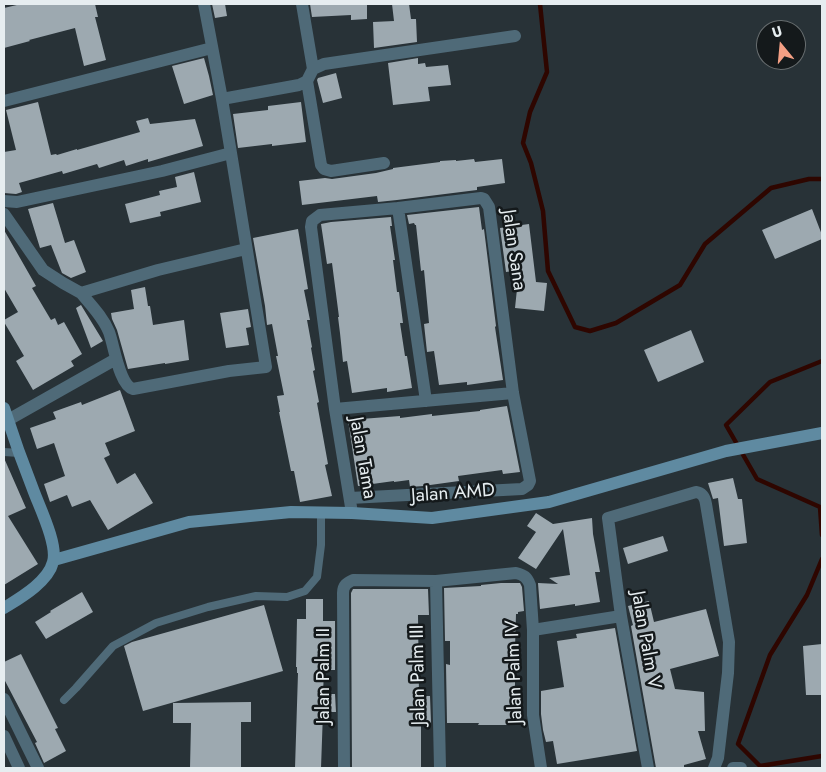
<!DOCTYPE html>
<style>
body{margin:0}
#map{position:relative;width:826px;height:772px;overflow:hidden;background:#283237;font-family:Jost,sans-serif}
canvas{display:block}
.frame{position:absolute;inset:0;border:5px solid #e6edf0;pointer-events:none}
.north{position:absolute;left:756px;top:20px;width:50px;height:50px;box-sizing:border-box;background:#14191b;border:1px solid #686e70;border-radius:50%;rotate:343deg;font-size:14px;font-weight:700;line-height:20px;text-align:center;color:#e6edf0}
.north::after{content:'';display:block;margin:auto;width:18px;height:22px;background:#f39f84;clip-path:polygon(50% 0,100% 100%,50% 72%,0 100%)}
</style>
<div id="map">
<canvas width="826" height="772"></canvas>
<div class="frame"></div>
<div class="north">U</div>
</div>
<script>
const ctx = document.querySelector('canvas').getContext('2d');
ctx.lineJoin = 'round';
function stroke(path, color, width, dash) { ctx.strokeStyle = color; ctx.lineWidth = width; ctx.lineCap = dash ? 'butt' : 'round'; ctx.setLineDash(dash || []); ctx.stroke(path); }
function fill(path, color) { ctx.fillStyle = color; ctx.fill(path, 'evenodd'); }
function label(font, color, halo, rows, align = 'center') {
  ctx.font = font + ' Jost,sans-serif'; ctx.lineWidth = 5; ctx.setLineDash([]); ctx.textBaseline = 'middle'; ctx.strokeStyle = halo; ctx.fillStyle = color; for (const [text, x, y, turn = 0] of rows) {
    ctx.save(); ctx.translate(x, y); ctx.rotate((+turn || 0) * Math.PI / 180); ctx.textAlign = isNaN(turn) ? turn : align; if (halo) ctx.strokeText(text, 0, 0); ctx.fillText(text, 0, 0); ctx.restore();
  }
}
stroke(new Path2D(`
 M540,4L547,72L530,112L523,143L531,163L543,211L548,271L575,327L590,331L616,323L680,285L705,244L771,188L809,179H822
 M822,361L770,382L726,425L757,479L820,507L822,535
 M822,559L807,595L770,655L738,744L760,766L822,756`), '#2e0600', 4.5);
fill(new Path2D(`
 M21,4H95L98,17H95L106,60L84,66L75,28L29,40L30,41L4,48V8Z
 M212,4H225L227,16L215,18Z
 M310,4H367V19L351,20V15L312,17Z
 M392,4H409L411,19H416L417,42L374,48L373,22L394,21Z
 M204,58L209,76L213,95L184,104L172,66Z
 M418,58V64L425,63L426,67L448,65L451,85L428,87L430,101L393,105L388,63Z
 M336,73L342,98L323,103L317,80L318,78Z
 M38,102L51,155L56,154L57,155L77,149V150L140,132L136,121L148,118L150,124L195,119L203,146L148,162V159L126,166L124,160L99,168L97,164L63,174L62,171L19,183L22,192L16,194L4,193V152L16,150L6,110Z
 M301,102L306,142L272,146V144L238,148L233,114L268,110V106Z
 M474,159L475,162L502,159L505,183L477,187V190L397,200L378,202L377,196L302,205L299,181L325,178L332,179L376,173L393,169V168L440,162V161L456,160V161Z
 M194,172L201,202L160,212L161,216L130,223L125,204L160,195L159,191L177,187L175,177Z
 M53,203L65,243L74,240L86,272L71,278L62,273L51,245L40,248L28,209Z
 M479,207L482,230L484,229L496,326L495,327L503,380L467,385V382L439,385L434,351L427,352L424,324L429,323L424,270L421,271L416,225H415L414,223L409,224L407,215Z
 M812,209L822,235V239L775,259L762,230Z
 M391,217L392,226H390L395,260H393L397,292H399L403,323H400L405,356H407L412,388L387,392V388L352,393L347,361L343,362L340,333L338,317H339L332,263L327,264L321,224L331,222Z
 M529,224L536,282L547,283L544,311L515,308L519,270L506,272L500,228Z
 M298,229L308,289L304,290L310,320H307L312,347L311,348L315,370L313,371L319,402L317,403L328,464L325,465L332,496L300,502L294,471H291L279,412H280L277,396L284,395L276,356H278L272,324L267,325L265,306L253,238Z
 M4,230L36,286L32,288L51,320L55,318L58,325L64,322L82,354L71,361L74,366L33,390L16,361L24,356L4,322V320L18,312L4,288Z
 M145,287L148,306H150L153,325L184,320L189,360L165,364V363L128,369L117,330L112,319L111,313L134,309L131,290Z
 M81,305L103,341L91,348L76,308Z
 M248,309L251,327L246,328L249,345L226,348L220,313Z
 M691,330L704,362L658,382L644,350Z
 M120,390L135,431L105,443L110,455L104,458L117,484L135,473L153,503L108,530L90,500L72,507L67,495L50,502L44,484L65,476L54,443L37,449L30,428L56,419L53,412L81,402L82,405Z
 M507,406L520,472L503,474L502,470L458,476L459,481L423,486L410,487L409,480L394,482V481L358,486L348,420L400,416V418L432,414V416L480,411V410Z
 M4,458L26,508L8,516L38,564L4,585Z
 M733,478L738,499H742L747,543L724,546L718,498L713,499L708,483Z
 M536,513L553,524L592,518L593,534L600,572H595L600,602L575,606V604L540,609L538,583L558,584L549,578L570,575L563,529L536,569L518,558L536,532L527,526Z
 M663,536L668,551L628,564L623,548Z
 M501,583H520L522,587L524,611L518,612V614H516L514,682H515V703H512L511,725H478L479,723H447L446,664L450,665V641H445L444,588L481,586V585Z
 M353,589H428L429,615H418L419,696H430L431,723H421V768H352L351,593Z
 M82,592L93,612L46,639L35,622L51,612L50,611Z
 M306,599H323V621H335V670H324L323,694H335L336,712H323L321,768H295L298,673H297V667H296L297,619H306Z
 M649,601L654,622L706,609L719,656L670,669L675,689L704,692L705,731H698L706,759L684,765V768H656L631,626L633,625L628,606Z
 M264,605L283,671L143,711L124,646L132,642Z
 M615,628L637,751L557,764L553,741L546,742L543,730L541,714V691L564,687L557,641L577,638L576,634Z
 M822,644V695H806L803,646Z
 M21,654L58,728L55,729L66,751L44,763L35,743L37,742L4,679V662Z
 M251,702V722H241V768H190L191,723H173V703Z`), '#9da9b0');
stroke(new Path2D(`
 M4,452L19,453
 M64,700L76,688L113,646L156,623L208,607L256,596L287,597L305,591L317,577L321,545V512`), '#4f6a78', 8);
stroke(new Path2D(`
 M302,4L313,69
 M307,81L321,165L324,169L331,171L384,163
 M222,99L299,85L307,81L313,69L324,64L515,36
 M4,101L212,48
 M4,201L17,202L162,171L231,153L222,99L204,4
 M398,208L426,401
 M4,214L43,270L63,283L81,293L158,270L246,249
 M81,293C91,305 103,317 109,332C114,345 119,385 133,389L229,371L266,367L231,153
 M335,409L513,393
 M8,420L116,359
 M350,498L522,489L528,485L530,481L513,393L489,207L484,199L481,198L398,208L320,215L312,221L311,227L335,409L352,513
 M436,581L440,768
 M533,630L621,616
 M4,699L38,768
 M4,736L19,768
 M344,768L343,593C343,585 347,583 353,580L436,581L516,573C524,575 527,577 530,585L533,630V715L541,768
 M648,768L621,616L608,518L696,492C703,493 705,498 706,504L729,642L728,673L718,758L714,768
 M733,768H741`), '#4f6a78', 12);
stroke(new Path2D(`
 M4,408C13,436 23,464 34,492C40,508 58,545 53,562C48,582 20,598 4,608
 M54,560L189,522L291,512L352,513L432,518L549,502L726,451L822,433`), '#5f8aa1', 12);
label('19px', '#e6edf0', '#14191b', [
 ["Jalan Sana",513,250,82],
 ["Jalan Tama",362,458,80],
 ["Jalan AMD",453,494,-4],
 ["Jalan Palm V",645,640,80],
 ["Jalan Palm IV",515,672,-92],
 ["Jalan Palm III",419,675,-91],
 ["Jalan Palm II",324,676,-90]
]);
</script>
